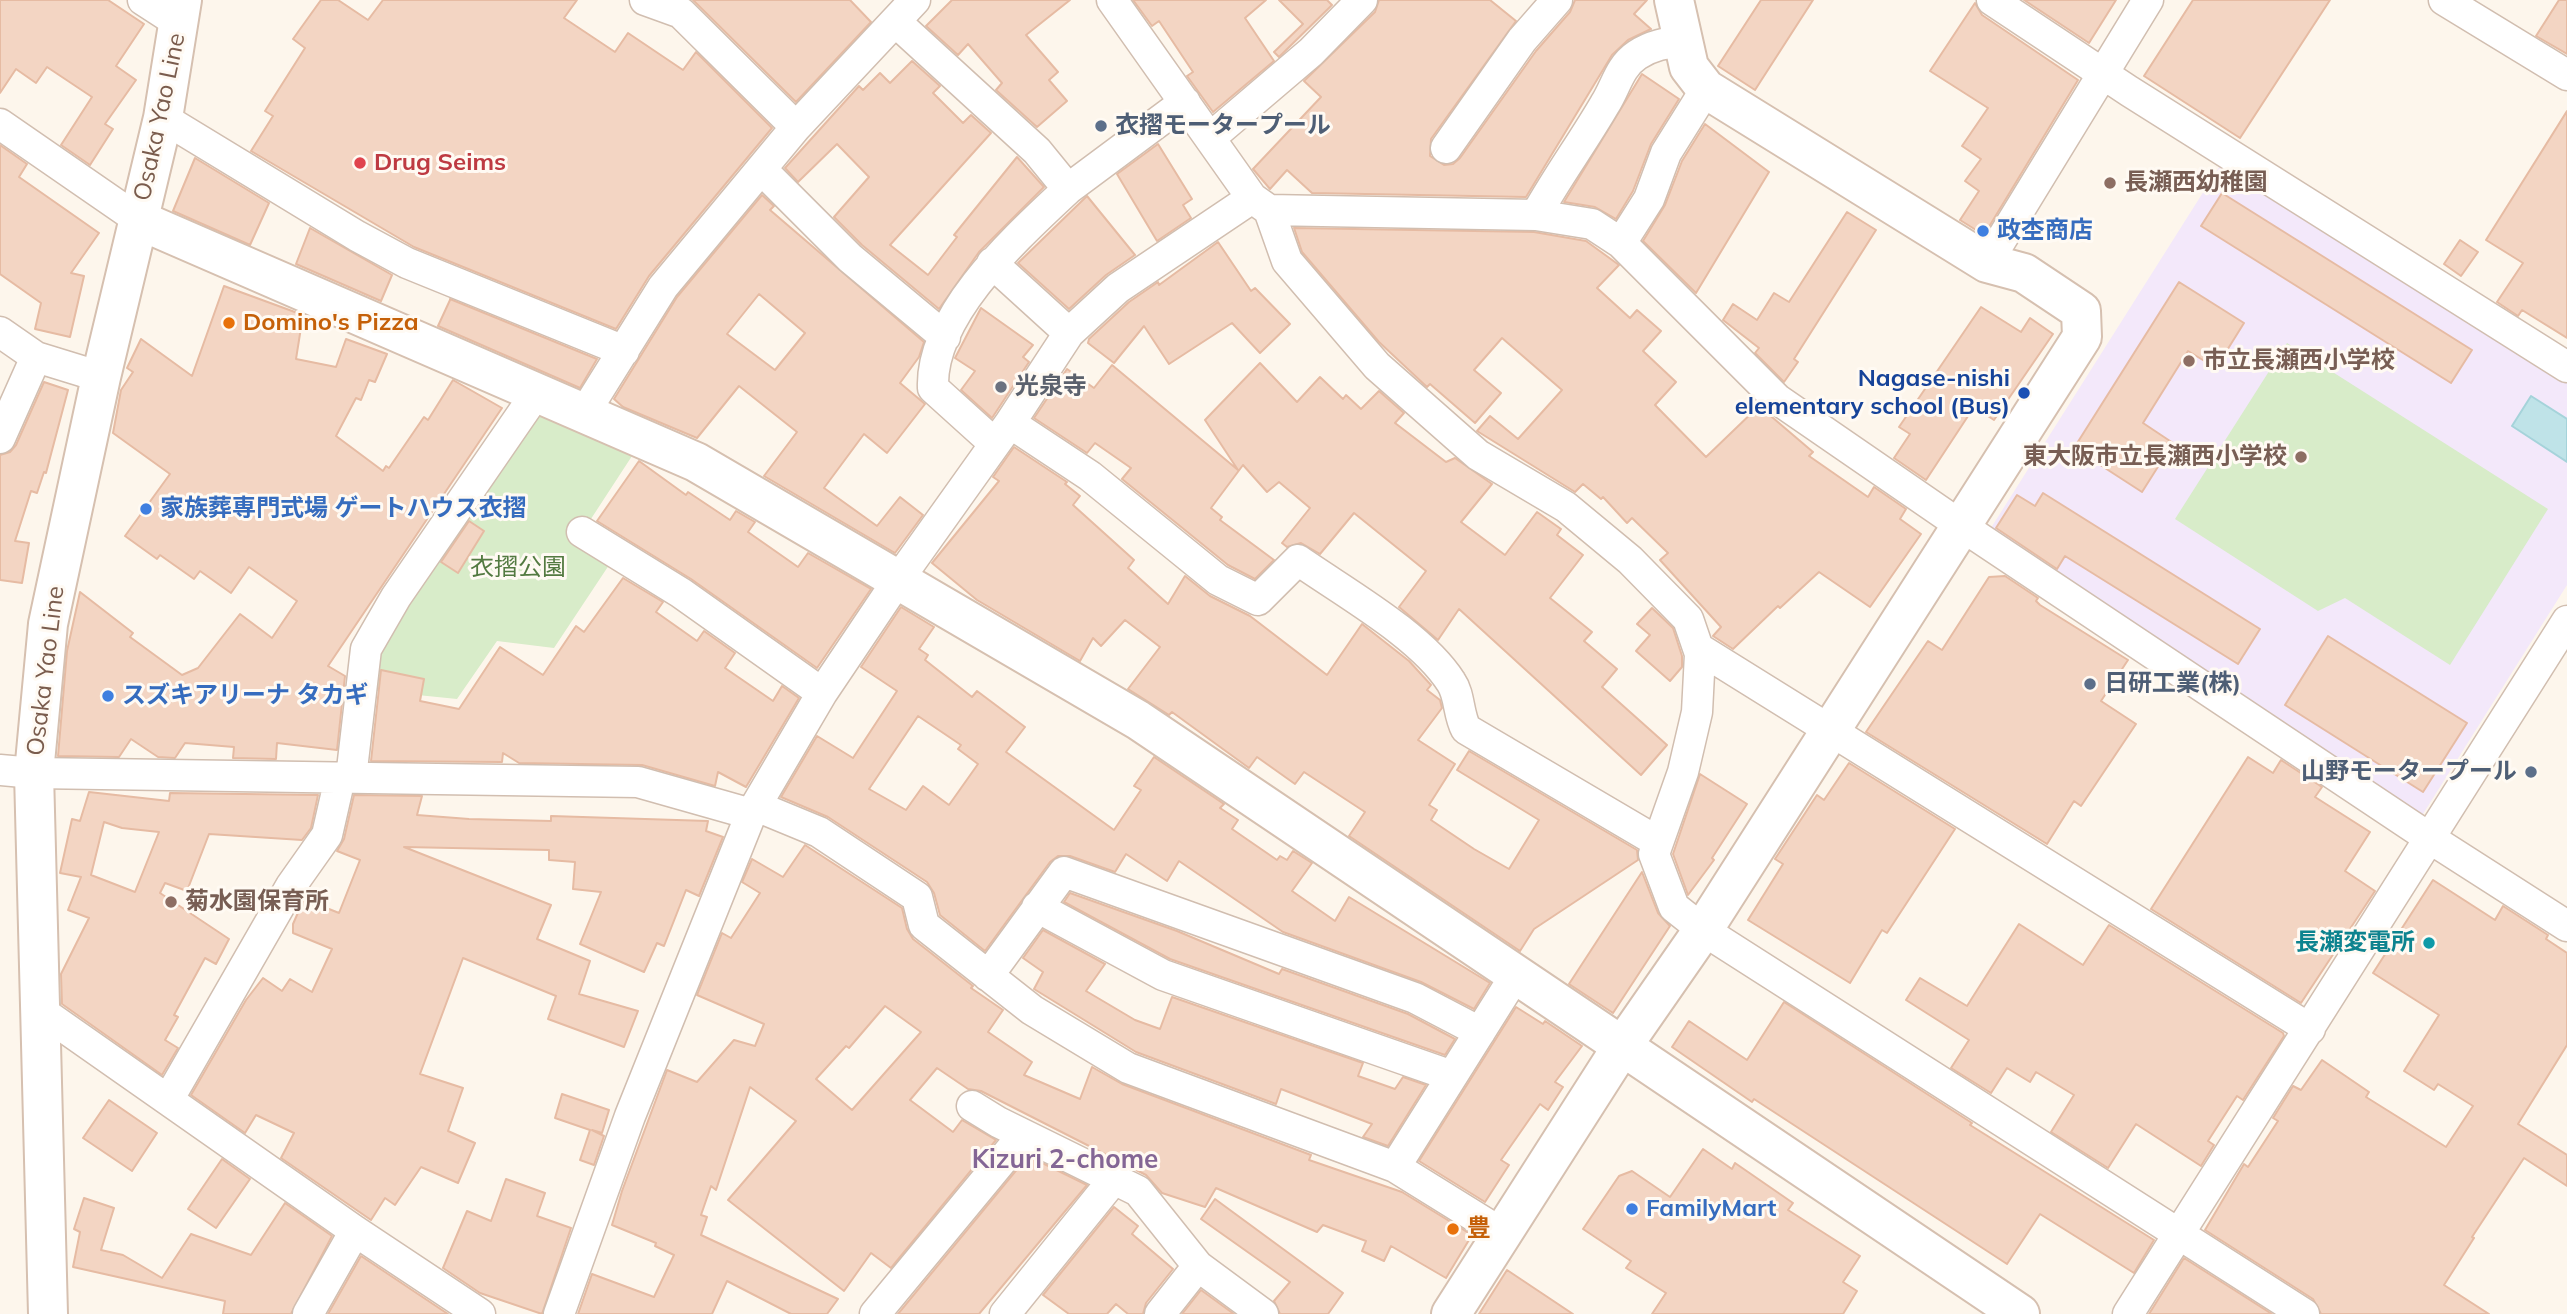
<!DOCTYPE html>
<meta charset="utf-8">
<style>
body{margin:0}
canvas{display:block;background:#fdf6ec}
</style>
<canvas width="2567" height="1314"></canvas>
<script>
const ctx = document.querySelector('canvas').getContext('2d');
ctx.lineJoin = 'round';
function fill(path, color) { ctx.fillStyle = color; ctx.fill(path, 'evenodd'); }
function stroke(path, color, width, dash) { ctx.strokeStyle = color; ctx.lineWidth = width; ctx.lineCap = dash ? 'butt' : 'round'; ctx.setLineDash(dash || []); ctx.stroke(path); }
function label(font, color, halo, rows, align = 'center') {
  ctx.font = font + ' Mulish,"Noto Sans JP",sans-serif'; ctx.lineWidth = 6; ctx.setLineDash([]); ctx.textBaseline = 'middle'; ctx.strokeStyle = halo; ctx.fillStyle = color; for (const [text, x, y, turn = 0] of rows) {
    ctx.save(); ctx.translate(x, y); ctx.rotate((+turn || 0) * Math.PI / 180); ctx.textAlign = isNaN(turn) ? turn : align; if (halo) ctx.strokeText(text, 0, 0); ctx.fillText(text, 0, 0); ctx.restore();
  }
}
fill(new Path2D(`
 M2221,164L2567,383V585L2423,814L2409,813L1989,531Z`), '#f3e8fa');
fill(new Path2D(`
 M2287,343L2548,509L2450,665L2345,598L2318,611L2175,519Z
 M533,408H546L632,456L587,525L621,547L554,648L497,641L457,699L368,690L373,653Z`), '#d8ecc9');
const water = new Path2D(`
 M2531,396L2567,419V462L2512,426Z`);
fill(water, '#bfe3e8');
stroke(water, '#a5d3da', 2);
const building = new Path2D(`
 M0,0H108L144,24L116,66L136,80L105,124L113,129L90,165L61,145L92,97L47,67L36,83L16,69L0,93Z
 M321,0H338L368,20L383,0H577L564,18L615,52L628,33L683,70L696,52L772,128L649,276L616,329L414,247L251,151L273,116L265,111L305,48L293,39Z
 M693,0H850L871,22L796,102Z
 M952,0H1070L1026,35L1058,72L1049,80L1067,101L1037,127L996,90L1002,83L968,44L958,55L926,26Z
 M1133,0H1266L1245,18L1274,61L1213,112L1187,76L1193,72L1159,21L1152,26Z
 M1279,0H1327L1332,5L1279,57L1274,52L1303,24Z
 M1379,0H1490L1516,21L1431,139L1430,156L1444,165L1453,164L1460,158L1536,51L1570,12L1575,0H1647L1634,14L1651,29L1628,40L1612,55L1526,197L1312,193L1287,170L1270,189L1253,169L1321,97L1304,81L1375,12Z
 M1761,0H1813L1755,90L1718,66Z
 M2024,0H2116L2089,43Z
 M2193,0H2330L2240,138L2144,76Z
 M2559,0H2567V54L2536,36Z
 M1975,3L1982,15L2078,80L1984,235L1960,220L1979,191L1965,181L1981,159L1962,146L1988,108L1930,71Z
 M912,61L940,86L933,93L963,123L971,115L991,133L890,245L928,275L957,237L954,235L1017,157L1044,187L979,252L939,309L862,245L834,217L869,177L837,144L798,182L785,168L859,86L863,90L880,73L890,83Z
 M1642,74L1679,99L1651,144L1633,191L1616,219L1595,207L1564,202Z
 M2567,111V338L2522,310L2518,316L2497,302L2523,263L2486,240Z
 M1705,124L1769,172L1696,293L1643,241L1665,205L1682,161Z
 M1158,144L1192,199L1183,205L1191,218L1157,241L1117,174Z
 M0,145L27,164L19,177L99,233L71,273L84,276L70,337L35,329L41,303L0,274Z
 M195,158L269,203L250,245L173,211Z
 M2222,193L2472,350L2451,383L2201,226Z
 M762,195L774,206L770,210L924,342L919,357L900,383L925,404L887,453L864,434L824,488L877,526L900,497L923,515L895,553L764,476L797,432L739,386L697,438L623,407L614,399L677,297ZM759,294L805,333L775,370L727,334Z
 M1087,196L1135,255L1106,275L1069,309L1018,263Z
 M1847,212L1876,230L1794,359L1798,362L1784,382L1755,353L1759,348L1723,320L1733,304L1757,320L1774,293L1789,302Z
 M310,228L392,275L381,301L296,264Z
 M1294,228L1534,232L1586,241L1619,265L1597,288L1630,318L1637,310L1661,331L1643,351L1676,382L1655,405L1706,457L1759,406L1813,452L1809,456L1868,497L1874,487L1906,509L1900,519L1921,534L1870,607L1819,572L1780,608L1778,606L1733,649L1713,636L1721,627L1660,560L1668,553L1632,518L1627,523L1603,497L1601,499L1583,484L1575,492L1477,431L1490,416L1518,439L1562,390L1502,338L1474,370L1501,393L1475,423L1430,384L1427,387L1379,342L1302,252Z
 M2460,240L2478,252L2461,276L2444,264Z
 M1218,242L1251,291L1255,288L1290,324L1260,353L1232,323L1169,364L1144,326L1114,363L1088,343L1089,339L1129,302L1158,282L1159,285Z
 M2179,282L2244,323L2216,368L2188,351L2143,423L2173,443L2142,492L2074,448Z
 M224,286L303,315L296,359L336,367L346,339L387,354L375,382L369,380L361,400L356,398L336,436L383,471L386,466L389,468L424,417L428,420L453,380L502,408L328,666L345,676L337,750L277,743L276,759L233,758L234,747L185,743L175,758L158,757L131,739L119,757L58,756L67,651L80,592L133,633L130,637L182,675L198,668L240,614L272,638L297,601L249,567L231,593L200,571L194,579L160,555L157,559L125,536L170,474L113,433L121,390L133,372L127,368L141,339L192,376Z
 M450,300V299L597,359L580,388L438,326Z
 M1981,307L2021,332L2030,318L2053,334L1994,420L1974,407L1926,480L1894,458L1910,434L1899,427Z
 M981,308L1033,345L1023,357L1029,362L992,418L961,390L975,371L955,358Z
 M1260,363L1297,402L1320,377L1343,399L1346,395L1361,409L1379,391L1404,413L1395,423L1446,462L1455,458L1492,484L1461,522L1505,555L1537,512L1561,529L1557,535L1583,555L1550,598L1592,632L1584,641L1617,669L1602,687L1667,745L1641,775L1459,609L1438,640L1399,607L1426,571L1354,513L1320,554L1301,543L1287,547L1282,543L1310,508L1279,482L1267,492L1243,465L1211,508L1222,517L1220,520L1274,560L1255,579L1228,565L1122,479L1131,468L1095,443L1087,453L1034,418L1067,369L1094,388L1112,365L1238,470L1205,420Z
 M44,382L68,390L46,473L44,472L37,493L31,491L15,541L29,543L22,583L0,580V455L10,452L16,445Z
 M1014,447L1067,482L1065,484L1080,496L1073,505L1134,560L1128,568L1168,604L1185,576L1210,596L1250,616L1327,675L1362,624L1409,661L1431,685L1427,690L1440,700L1442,708L1418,740L1455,764L1429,805L1437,810L1431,820L1474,849L1509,869L1539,820L1457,770L1469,751L1637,850L1638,860L1534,929L1520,951L1349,836L1365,812L1304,772L1295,784L1257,757L1249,768L1172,712L1169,715L1128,689L1160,647L1125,620L1101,646L1093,638L1080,661L977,600L932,563L999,481L993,477Z
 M639,461L686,495L688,492L730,520L736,511L755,522L748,532L798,567L808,553L871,589L817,668L691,579L597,521Z
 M2043,493L2260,629L2238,664L2065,556L2057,569L1996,528L2017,495L2035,506Z
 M469,521L484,531L458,573L441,562Z
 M2005,576L2038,598L2036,601L2040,605L2128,660L2101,701L2136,724L2081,806L2074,801L2047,844L1866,732L1928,641L1942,650L1989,577Z
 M623,578L663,602L656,612L697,641L704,631L735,653L725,668L773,701L782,686L799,698L746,787L718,772L715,786L642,765L519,763L503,753L502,762L371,761L381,670L424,679L420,701L459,709L500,647L543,675L576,626L584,632Z
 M901,607L934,627L919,649L928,655L925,660L972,697L977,691L1025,727L1006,752L1114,830L1141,790L1134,786L1154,757L1224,804L1220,808L1238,820L1232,829L1277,860L1280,856L1287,860L1293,851L1312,863L1292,891L1335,921L1349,897L1490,983L1474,1009L1421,982L1283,932L1179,861L1167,881L1126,854L1115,872L1070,856H1058L1050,862L985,951L940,915L934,893L927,882L828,817L781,797L817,736L853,758L897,691L861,667ZM918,716L961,745L958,749L978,764L949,805L923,786L906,810L869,789Z
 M1652,608L1673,628L1682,656V667L1670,681L1636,651L1650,635L1637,624Z
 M2328,636L2467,723L2423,792L2285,705Z
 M2248,757L2273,773L2281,760L2322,787L2315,797L2370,832L2345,871L2375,891L2301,1003L2151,909Z
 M1849,763L1955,829L1887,933L1882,930L1850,983L1748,920L1783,864L1775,859L1817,795L1824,800Z
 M1700,774L1747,804L1712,858L1714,860L1688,895L1673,854Z
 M89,792L169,801L170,793L318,795L311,828L302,840L209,834L187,891L165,883L160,893L229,939L216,964L205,958L174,1015L178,1017L165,1040L178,1048L162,1075L62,1004L61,974L89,918L68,910L81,877L60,873L72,819L80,821ZM104,822L122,828L159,832L135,892L91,875Z
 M354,795L422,796L417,815L469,819L551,821V816L708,821L706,831L723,837L699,896L686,890L664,946L657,943L644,972L580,944L601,892L573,889L575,862L549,860V850L404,847L551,905L537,939L590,961L579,994L638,1011L624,1047L548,1019L556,996L463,958L420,1074L463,1088L448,1131L475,1143L458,1183L421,1167L395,1205L385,1198L371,1220L281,1158L294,1133L256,1115L245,1133L191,1095L246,1000L263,978L282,991L290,979L312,992L332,949L293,933V924L304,899L339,913L360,860L337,851L344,839Z
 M805,845L902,908L907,929L913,939L973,986L971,988L1003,1010L988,1032L1032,1062L1024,1075L1080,1099L1092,1067L1122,1084L1311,1155L1309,1160L1402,1192L1472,1235L1446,1278L1391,1246L1384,1261L1362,1251L1366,1241L1323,1225L1317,1232L1216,1188L1205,1207L1162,1193L1146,1175L981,1091L968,1089L937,1068L910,1100L953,1132L962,1120L996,1140L891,1268L871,1253L844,1291L728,1200L796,1121L750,1087L716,1190L711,1186L701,1215L707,1217L701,1235L838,1299L827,1314H791L727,1281L712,1314H578L592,1274L654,1297L674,1255L655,1246L656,1243L612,1225L622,1191L667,1070L697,1082L734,1040L755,1046L764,1024L697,995L722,933L731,938L760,893L742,882L752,859L783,877ZM885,1006L921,1032L852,1110L816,1079L846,1046L849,1048Z
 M1642,872L1658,913L1670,926L1613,1013L1569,984Z
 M2433,880L2495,920L2503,906L2548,935L2546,939L2567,953V1045L2518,1124L2567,1155V1186L2524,1158L2472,1237L2474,1238L2444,1285L2489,1314H2321L2313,1299L2205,1230L2244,1164L2248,1167L2278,1121L2273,1118L2293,1086L2301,1090L2322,1060L2369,1092L2366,1097L2446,1147L2473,1106L2438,1084L2434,1090L2404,1071L2439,1015L2373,973Z
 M1070,893L1177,931L1279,974L1282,969L1408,1014L1455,1039L1445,1055L1170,959L1064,902Z
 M2019,924L2083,965L2109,925L2283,1033L2284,1036L2243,1100L2237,1096L2208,1141L2214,1145L2201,1166L2136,1124L2108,1168L2051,1132L2074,1095L2036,1072L2030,1082L2007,1068L1991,1093L1951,1068L1969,1040L1906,1000L1920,978L1967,1006Z
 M1043,930L1105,964L1086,991L1135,1020L1160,1029L1172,997L1363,1063L1358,1076L1395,1089L1403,1077L1426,1085L1388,1146L1363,1137L1372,1124L1281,1089L1276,1104L1136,1052L1034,989L1043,972L1023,958Z
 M1784,1002L1972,1123L1970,1125L2154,1240L2134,1273L2040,1214L2007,1264L1754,1099L1752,1102L1672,1047L1689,1021L1747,1060Z
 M1516,1007L1543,1024L1545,1021L1582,1046L1555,1082L1563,1087L1548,1110L1540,1104L1501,1160L1509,1165L1485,1202L1419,1161Z
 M562,1094L609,1110L602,1133L592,1130L604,1136L594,1165L580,1160L590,1130L555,1118Z
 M109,1100L157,1133L132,1171L83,1138Z
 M1703,1149L1732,1169L1735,1163L1793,1203L1788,1210L1860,1256L1843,1282L1857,1291L1843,1314H1652L1666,1293L1626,1268L1631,1261L1583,1229L1619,1176L1632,1171L1670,1197Z
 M1028,1156L1087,1185L979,1314H898Z
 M222,1159L250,1179L216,1228L188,1209Z
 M506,1179L545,1193L537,1216L571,1228L542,1314L480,1293L443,1268L467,1211L491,1221Z
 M84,1198L114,1208L101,1250L123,1255L162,1278L191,1234L251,1255L285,1203L332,1236L291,1314H223L225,1301L73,1267L80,1232L74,1229Z
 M1215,1199L1343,1293L1328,1314H1280L1274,1301L1290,1282L1201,1219Z
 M1114,1207L1138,1226L1132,1234L1173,1269L1146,1303L1143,1314H1128L1116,1304L1107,1314H1069L1043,1295Z
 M361,1256L448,1314H328Z
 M2184,1258L2272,1314H2149Z
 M1507,1270L1573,1314H1479Z
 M1201,1290L1234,1314H1182Z`);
fill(building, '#f3d5c3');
stroke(building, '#e6bba3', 2);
const street = new Path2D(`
 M143,0L180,24
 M645,0L681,13L796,127
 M1112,0L1252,198L1269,210L1536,215L1592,224L1621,243L1777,399L1963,527L2431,839L2567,926
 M1992,0L2129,91L2567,367
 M2444,0L2567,75
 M897,23L1037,151L1068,189C1018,236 930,314 933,388L995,444
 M163,118L357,236L407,263L624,351
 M0,124L139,220
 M1210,138L1311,52L1362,0
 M1446,148L1522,40L1557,0
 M761,169L850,258L945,337
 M1068,189L1185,102
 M1269,210L1287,261L1377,366L1478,455L1566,507L1630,560L1688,619L1700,654L1697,712L1683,772L1654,854L1674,907L1703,930L2304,1314
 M1536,215C1557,177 1583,142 1605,104C1616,87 1619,67 1637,55C1652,45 1666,43 1683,41
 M1621,243L1649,199L1666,153L1706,89
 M992,263L1069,333
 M1987,263L2148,0
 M0,332L36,357L101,377
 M585,412L663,287L796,127L915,0
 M1010,423L1090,476L1218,580L1258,600L1298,560C1345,593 1421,635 1451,682C1460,695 1458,714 1466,729L1658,842
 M0,438L36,357
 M582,532L681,593L822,693
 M1698,648L2310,1029
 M0,770L34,773L638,782L751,814
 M351,778L366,649L396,597L535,395
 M756,806L819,832L917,897L924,925L1032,1010L1128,1068L1395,1167L1503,1234
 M1037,907L1163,975L1452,1076
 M988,976L1064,872L1415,998L1480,1032
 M41,1011L355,1231L480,1314
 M168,1100L291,886L327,835L340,778
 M972,1106L998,1122L1138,1191L1198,1266L1263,1314
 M1395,1167L1515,976
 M308,1314L355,1231
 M559,1314L630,1116L751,814L822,693L898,580L1010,423L1069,333L1118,288L1252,198
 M875,1314L1023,1135
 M1005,1314L1114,1179
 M1160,1314L1198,1266
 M2128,1314L2567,621`);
const secondary = new Path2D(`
 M139,220L696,462L1138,720L2020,1314
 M48,1314L34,773L48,624L101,377L163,118L182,0
 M1451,1314L1621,1048L1703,930L2082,337L2081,311L2024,273L1987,263L1706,89L1689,67L1674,0`);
stroke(street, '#d1beb0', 33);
stroke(secondary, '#d6c0b0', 42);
stroke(street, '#fff', 30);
stroke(secondary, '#fff', 38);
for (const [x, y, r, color] of [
 [1101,126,7,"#5c6f8a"],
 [360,163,7,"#e0444e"],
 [2110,183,7,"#8d6e63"],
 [1983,231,7,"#3f7fe0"],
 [229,323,7,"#e8710a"],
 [2189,361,7,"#8d6e63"],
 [1001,387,7,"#6b7280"],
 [2024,393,7,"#1a4fb4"],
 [2301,457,7,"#8d6e63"],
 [146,509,7,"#3f7fe0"],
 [2090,684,7,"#5c6f8a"],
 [108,696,7,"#3f7fe0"],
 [2531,772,7,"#5c6f8a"],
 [171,902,7,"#8d6e63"],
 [2429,943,7,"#0f9aa8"],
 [1632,1209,7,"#3f7fe0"],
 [1453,1229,7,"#e8710a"]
]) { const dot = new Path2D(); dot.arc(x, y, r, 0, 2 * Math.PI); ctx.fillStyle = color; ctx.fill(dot); stroke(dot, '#fffaf3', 2.5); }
label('24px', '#7a5c4d', '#fffaf3', [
 ["Osaka Yao Line",160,117,-78],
 ["Osaka Yao Line",46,671,-83]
]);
label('bold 24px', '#4e5e75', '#fffaf3', [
 ["衣摺モータープール",1115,126],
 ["日研工業(株)",2104,684],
 ["山野モータープール",2517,772,"right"]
], 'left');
label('bold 24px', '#be3a42', '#fffaf3', [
 ["Drug Seims",374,163]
], 'left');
label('bold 24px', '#785e54', '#fffaf3', [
 ["長瀬西幼稚園",2124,183],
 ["市立長瀬西小学校",2203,361],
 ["東大阪市立長瀬西小学校",2287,457,"right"],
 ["菊水園保育所",185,902]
], 'left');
label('bold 24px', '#366cbe', '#fffaf3', [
 ["政杢商店",1997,231],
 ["家族葬専門式場 ゲートハウス衣摺",160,509],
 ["スズキアリーナ タカギ",122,696],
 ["FamilyMart",1646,1209]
], 'left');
label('bold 24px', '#c56008', '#fffaf3', [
 ["Domino's Pizza",243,323],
 ["豊",1467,1229]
], 'left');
label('bold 24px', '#164399', '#fffaf3', [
 ["Nagase-nishi",2010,379],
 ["elementary school (Bus)",2010,407]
], 'right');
label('bold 24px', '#5b616d', '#fffaf3', [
 ["光泉寺",1015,387]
], 'left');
label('24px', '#537a41', '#fffaf3', [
 ["衣摺公園",518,568]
]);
label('bold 24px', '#0d838f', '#fffaf3', [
 ["長瀬変電所",2415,943]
], 'right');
label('bold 26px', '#846695', '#fffaf3', [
 ["Kizuri 2-chome",1065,1160]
]);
</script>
